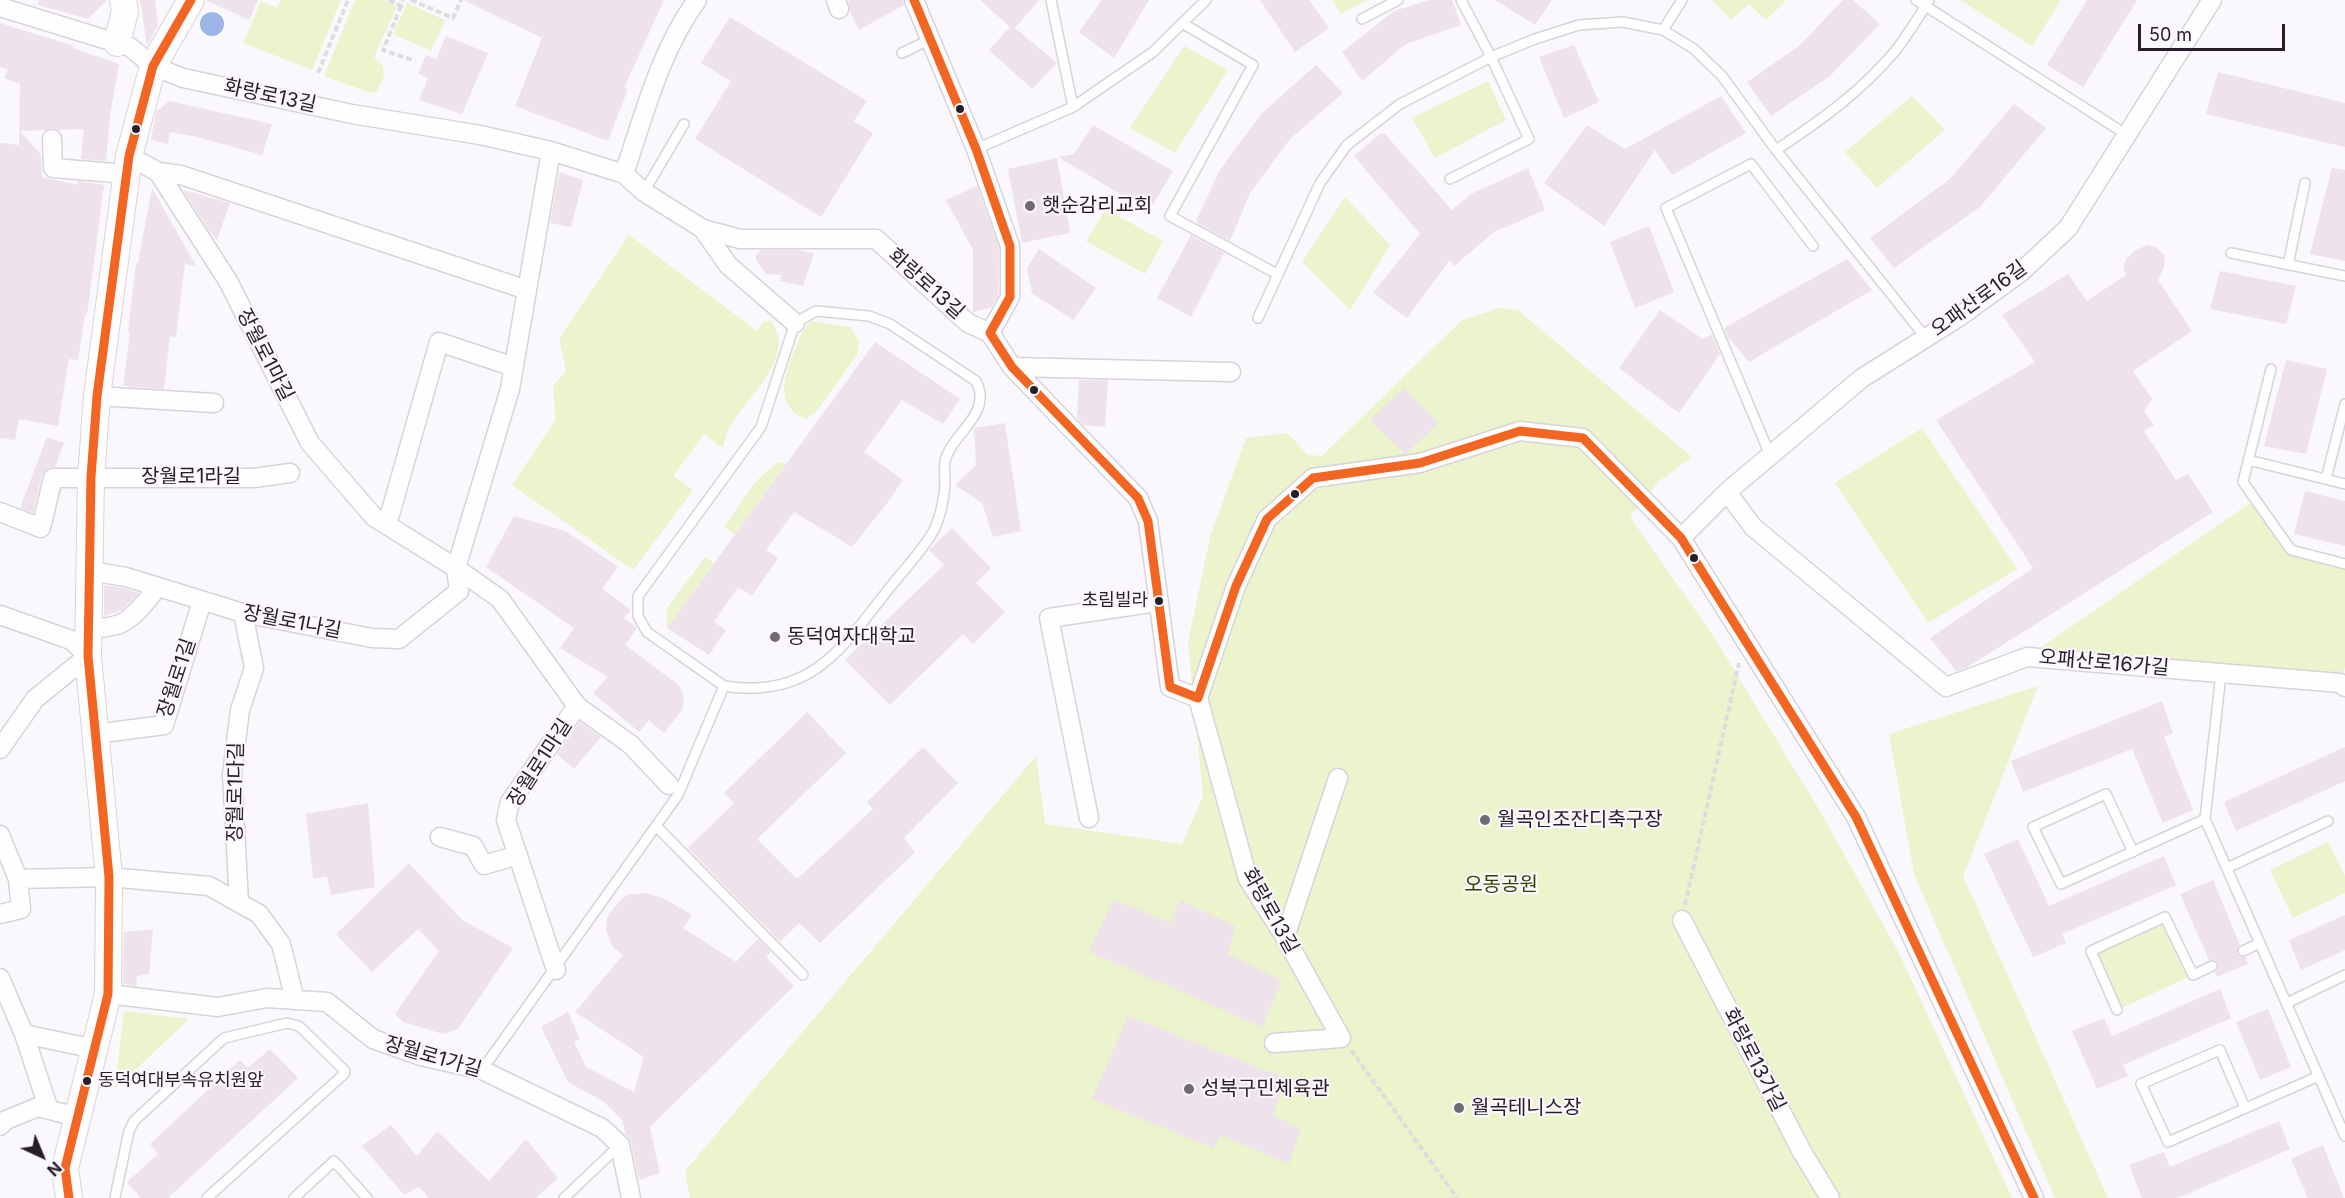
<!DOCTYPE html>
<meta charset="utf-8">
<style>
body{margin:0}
#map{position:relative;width:2345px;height:1198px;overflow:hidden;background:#faf8fc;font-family:Inter,sans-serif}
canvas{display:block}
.north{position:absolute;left:12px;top:1126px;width:60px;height:60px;-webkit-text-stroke:4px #fbf7fd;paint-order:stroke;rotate:136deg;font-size:16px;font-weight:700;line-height:24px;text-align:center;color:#261e28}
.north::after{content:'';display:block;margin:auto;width:21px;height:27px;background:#261e28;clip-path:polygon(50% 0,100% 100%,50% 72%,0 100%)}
.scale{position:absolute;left:2138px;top:24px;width:147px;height:27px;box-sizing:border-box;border:3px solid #261e28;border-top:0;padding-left:8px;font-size:18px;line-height:21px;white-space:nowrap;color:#261e28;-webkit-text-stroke:4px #fbf7fd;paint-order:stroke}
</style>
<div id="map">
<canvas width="2345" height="1198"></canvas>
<div class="north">N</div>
<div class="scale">50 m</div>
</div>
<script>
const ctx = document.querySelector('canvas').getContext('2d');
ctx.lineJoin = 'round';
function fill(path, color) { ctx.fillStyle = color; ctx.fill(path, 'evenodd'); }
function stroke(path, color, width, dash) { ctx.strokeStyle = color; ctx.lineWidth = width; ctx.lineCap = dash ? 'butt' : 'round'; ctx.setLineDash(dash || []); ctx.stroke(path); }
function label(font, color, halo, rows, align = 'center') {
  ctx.font = font + ' Inter,"Noto Sans KR",sans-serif'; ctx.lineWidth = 4.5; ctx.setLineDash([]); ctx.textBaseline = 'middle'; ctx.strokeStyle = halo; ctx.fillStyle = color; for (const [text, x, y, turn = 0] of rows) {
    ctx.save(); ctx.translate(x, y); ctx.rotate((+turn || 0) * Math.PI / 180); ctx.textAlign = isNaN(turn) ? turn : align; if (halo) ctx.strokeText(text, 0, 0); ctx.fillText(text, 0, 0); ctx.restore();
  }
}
fill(new Path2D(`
 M281,0H341L312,70L243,43L261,1L277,8Z
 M355,0H384L397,6L374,57L383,66L384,77L377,91L371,93L324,76Z
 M1333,0H1367L1341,14Z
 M1712,0H1784L1785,2L1766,20L1749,4L1731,20Z
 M1960,0H2061L2032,46Z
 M407,3L445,20L431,51L393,34Z
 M1184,46L1228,70L1175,153L1130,128Z
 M1488,81L1506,120L1435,158L1412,118Z
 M1912,96L1945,130L1877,188L1845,152Z
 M1345,197L1390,245L1350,310L1302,262Z
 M1106,209L1163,241L1145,274L1086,241Z
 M629,235L757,331L764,321H771C798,359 744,398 728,430C726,435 725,442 723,448L704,434L673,476L693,490L633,570L512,485L556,419L553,386L566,371L559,339Z
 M1499,308L1518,310L1692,457L1658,482L1630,517L1712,634L1820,811L1899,953L2012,1198H690L685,1171L1036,756L1045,824L1182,844L1203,796L1188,643L1210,537L1246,438L1287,433L1308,455L1322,456L1461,321Z
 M812,321L850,327L859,341L857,355L815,413L806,419C773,407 785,373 795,349C800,338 802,328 812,321Z
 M1922,428L2017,569L1928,623L1835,483Z
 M780,462L786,464L735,534L724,527C740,505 756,474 780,462Z
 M2256,499L2291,550L2345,564V667L2340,683L2027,657Z
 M705,557L714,563L667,628V608Z
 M2038,686L1963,876L2108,1198H2055L1914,874L1889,734Z
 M2328,842L2345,876V893L2293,918L2270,870Z
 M2165,917L2193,975L2117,1010L2091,951Z
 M124,1011L189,1019L115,1089Z`), '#ebf4cd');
fill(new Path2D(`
 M200 24a12 12 0 1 1 24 0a12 12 0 1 1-24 0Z`), '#9db6e6');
fill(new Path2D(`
 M39,0H107L88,19L38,5Z
 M140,0H155L158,25L147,46Z
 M206,0H258L249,20Z
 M463,0H664L624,88L628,89L608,141L515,106L542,38Z
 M848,0H903L904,5L859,30L850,11Z
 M980,0H1039L1015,28L1057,63L1032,89L989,50L1010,27Z
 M1102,0H1149L1114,58L1079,32Z
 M1260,0H1309L1329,28L1295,52Z
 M1429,0H1452L1461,25L1406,44L1362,81L1342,52L1394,11Z
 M1495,0H1552L1535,25Z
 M1843,0H1853L1880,24L1830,76L1771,116L1747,82L1799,46Z
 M2087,0H2137L2083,87L2047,65Z
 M730,17L867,101L854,121L873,133L821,217L695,139L731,81L701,63Z
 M0,23L74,46L73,48L119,64L110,115L106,161L81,159L84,129L58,130L52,128L45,130L20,131L41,155L42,177L78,185V181L104,185L87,315H85L78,360L69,359L58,426L19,419L15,440L0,438V143L19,145L20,84L4,78L8,69L0,67Z
 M446,36L488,53L462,114L419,100L428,78L418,74L426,55L436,59Z
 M1574,45L1599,102L1564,118L1539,57Z
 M1316,65L1343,93L1290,139L1250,193L1230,241L1197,223L1196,220L1220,170L1261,114Z
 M2218,72L2345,103V147L2206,114Z
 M1721,96L1746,133L1672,175L1655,150L1604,226L1544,183L1587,125L1625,149Z
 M169,101L272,124L262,155L198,137L170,132L168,144L151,140L156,112Z
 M2014,104L2046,128L1980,207L1894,268L1870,238L1950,179Z
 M1093,125L1173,171L1149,211L1058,157L1074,154Z
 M1381,133L1385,134L1452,210L1471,194L1528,168L1545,210L1494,232L1454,266L1450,260L1407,318L1373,293L1420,234L1354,156Z
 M1057,158L1070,233L1022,243L1008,169Z
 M2332,168L2345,170V261L2310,254Z
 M559,172L583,180L571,227L550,223Z
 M977,186L999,247L998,296L991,308L973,312V250L946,200Z
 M152,188L196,266L185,264L176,337L170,336L164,389L123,386L130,332H128L136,263H138Z
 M183,190L230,203L217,240L208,229Z
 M1649,226L1674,292L1635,308L1610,242Z
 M1191,235L1224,253L1191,317L1157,298Z
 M2147,245L2157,248L2165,256L2164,267L2158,280L2192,331L2133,371L2152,399L2144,411L2154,425L2144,431L2176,480L2188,474L2213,512L1966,668L1956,671L1930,638L2033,568L1936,420L2035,362L2002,315L2068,274L2087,301L2126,275L2123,267L2127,258L2136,250Z
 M1039,249L1096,288L1073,320L1032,293L1027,268Z
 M762,250H797L814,253L803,286L780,281L782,275L766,274L756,260V254Z
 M1847,259L1872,290L1749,362L1730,339L1729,340L1724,328Z
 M2220,271L2296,286L2286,324L2210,309Z
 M1660,310L1703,339L1712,334L1720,354L1679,413L1619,368Z
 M875,342L960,399L943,424L902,400L864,452L903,480L888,502L852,547L794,512L766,550L778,558L752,596L738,587L714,622L726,630L709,655L667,628Z
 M2286,360L2327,369L2306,454L2264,446Z
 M1079,380H1108L1105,427L1083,425L1077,418Z
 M1404,388L1439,423L1405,454L1370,420Z
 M1005,423L1021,531L993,537L982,503L955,485L976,465L974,428Z
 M47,437L64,443L55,467L48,468L42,475L33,513L20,508Z
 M2305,491L2345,501V546L2294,534Z
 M514,516L566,531L618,567L602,589L631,610L624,618L637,628L625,645L679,685L684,697L682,710L664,733L649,720L639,732L593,693L608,677L560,648L574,628L486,567Z
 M952,528L991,568L976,583L1005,612L973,644L963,634L890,705L845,660L944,565L929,550Z
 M104,585L123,588L139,593L122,610L104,616Z
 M2162,701L2173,733L2164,737L2193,810L2163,823L2132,749L2023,792L2011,761Z
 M807,712L846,753L757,839L797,879L873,809L867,802L923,747L958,783L904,838L915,852L820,943L799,923L780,942L688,848L734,803L724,793Z
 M580,722L601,737L574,769L557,754Z
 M2345,747V781L2236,831L2224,802Z
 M368,803L375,887L331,895L327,877L313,878L306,814Z
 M2018,839L2049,906L2164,856L2176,885L2062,934L2066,943L2033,957L1984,854Z
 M409,863L462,920L513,948L458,1029L443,1034L403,1022L395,1014L439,951L418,929L372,972L336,934Z
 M2213,880L2240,945L2237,948V953L2240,957H2246L2248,964L2217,977L2215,972L2218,969V964L2215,960H2209L2180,894Z
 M645,893L663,898L692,915L683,928L736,962L758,939L771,952L766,957L794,986L650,1127L660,1173L639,1180L631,1143L626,1135L622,1120L604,1102L568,1082L541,1027L568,1012L580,1039L574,1042L586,1067L634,1092L644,1057L575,1012L623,955L613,947L606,931L607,918L614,907L626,895Z
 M1113,899L1170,923L1180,900L1235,926L1228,954L1282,981L1262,1027L1089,952Z
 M2345,915V950L2301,970L2289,940Z
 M153,929L149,974L137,976L136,986L123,984L124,932Z
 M2220,989L2231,1018L2123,1065L2128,1076L2097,1089L2072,1031L2104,1018L2112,1036Z
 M2268,1009L2291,1067L2260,1080L2236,1022Z
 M1128,1016L1285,1078L1273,1116L1301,1128L1289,1164L1220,1135L1213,1148L1092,1099Z
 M270,1049L298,1078L168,1198H141L127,1182L158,1154L150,1144L240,1060L248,1068Z
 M2279,1121L2290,1149L2178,1198H2142L2129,1165L2164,1152L2170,1167Z
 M391,1125L417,1156L437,1131L489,1181L526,1139L558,1178L536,1198H429L419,1187L404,1195L362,1146Z
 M2323,1145L2344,1198H2308L2291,1159Z`), '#eee2eb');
const lane = new Path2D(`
 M1051,0L1073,107
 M1916,0L2127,135
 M1362,19L1398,0
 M1182,23L1253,65L1170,216L1277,274
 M1663,30L1682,0
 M902,53L931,39
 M976,149L1073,107L1153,52L1206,0
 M1450,179L1529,139L1491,57L1461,0
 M644,192L684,124
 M2231,253L2345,276
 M2288,265L2305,183
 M1258,318L1320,183L1347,145L1400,104L1491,57L1535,39L1579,25L1623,22L1663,30L1694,49L1722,76L1776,150
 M1926,338L1776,150C1820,121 1862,91 1896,50C1908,34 1919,17 1929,0
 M2271,369L2243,482L2291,550L2345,564
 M1770,455L1666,208L1751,164L1813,246
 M2248,460L2345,484
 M2326,479L2345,404
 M2221,673L2205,819L2345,1136
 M656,826L803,975
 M2133,852L2106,794L2033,827L2061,884L2205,819
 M2227,868L2328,821
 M2243,951L2260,943
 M2287,1003L2345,975
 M2117,1010L2091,951L2165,917L2193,975L2212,966
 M482,1070L678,795L724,686L647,632L638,616V596L761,427L795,323L816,311L869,316L890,324L976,381C993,415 953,431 945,461C944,468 945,476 945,484C944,499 941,514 935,528C928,544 903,571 891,586C843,647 812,700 724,686
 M2245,1108L2220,1050L2141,1084L2168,1142L2319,1076
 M115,1197L129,1131L134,1121L224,1038L287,1023L299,1026L345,1071L344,1074L207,1198
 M294,1198L334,1161L367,1198
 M564,1198L620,1145`);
const street = new Path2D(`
 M836,0L839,9
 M914,0L976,149L1010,246V297L990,333
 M0,7L130,47L153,66L183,78L352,114L480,135L551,151L624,174L644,192L703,229L740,239H876L968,323L990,333L1012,367L1138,498L1148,521L1170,687L1198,698
 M52,139L53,168L127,174
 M129,156L158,172L228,281L310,443L374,517L456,568L500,599L577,706L630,744L669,785
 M158,172L181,175L527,290
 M624,174C644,115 660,51 697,0
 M703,229L728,265L795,323
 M1012,367L1231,372
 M97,396L214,403
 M1727,492L1753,527L1946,687L2027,657L2340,683L2345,687
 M0,512L41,528L53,478H254L290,473
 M387,525L439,342L514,367
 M1681,538L1727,492L1862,378L1959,317L2021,272L2068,228L2212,0
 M90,571L126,577L243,613L372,638L399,639L459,591L456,568L510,389L551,151
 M0,615L71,640L88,656L35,699L0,749
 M87,628C128,630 134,615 158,587
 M1198,698L1236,586L1267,519L1313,478L1420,463L1520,431L1583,438L1681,538L1856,817L2034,1198
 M1198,698L1248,879L1285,937L1341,1038L1274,1043
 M95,734L164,725L202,601
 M1089,818L1049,618L1157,602
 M0,835L18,879L21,909L0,914
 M440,837L473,846L484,865L518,855
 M18,879L109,877L209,886L259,914L281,944L295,1000
 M239,903L232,774L240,710L254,668L243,613
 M1682,920L1801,1150L1830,1198
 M1285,937L1338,778
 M556,970L506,820L510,802L577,706
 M0,978L24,1034L49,1110
 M108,994L218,1007L267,998L327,1002L373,1039L421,1056L482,1070L602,1128L620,1145L631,1198
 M24,1034L95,1049
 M0,1126L6,1120L38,1107L78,1117`);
const secondary = new Path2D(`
 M117,43L125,11L123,0
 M69,1198L65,1168L108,994L109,877L88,656L91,477L97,396L129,156L153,66L191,0`);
stroke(lane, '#d8d3da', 12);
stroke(street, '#d8d3da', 21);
stroke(secondary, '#d8d3da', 28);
stroke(new Path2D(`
 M389,0L401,6L403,0
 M411,0L453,18L461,0
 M401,6L383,50L415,61
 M318,73L348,0
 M1685,905L1739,663
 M1351,1050L1457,1198`), '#deddde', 4, [6, 3]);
stroke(lane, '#fefeff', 9);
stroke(street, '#fefeff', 18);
stroke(secondary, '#fefeff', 26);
stroke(new Path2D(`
 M914,0L976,149L1010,246V297L990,333L1012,367L1138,498L1148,521L1170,687L1198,698L1236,586L1267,519L1313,478L1420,463L1520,431L1583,438L1681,538L1856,817L2034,1198
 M69,1198L65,1168L108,994L109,877L88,656L91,477L97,396L129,156L153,66L191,0`), '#f26522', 9);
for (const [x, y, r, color] of [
 [960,109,5,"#261e28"],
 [136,129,5,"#261e28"],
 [1030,206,6,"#706a72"],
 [1034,390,5,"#261e28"],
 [1295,494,5,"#261e28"],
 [1694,558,5,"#261e28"],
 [1159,601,5,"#261e28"],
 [775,637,6,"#706a72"],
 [1485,820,6,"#706a72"],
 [87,1081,5,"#261e28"],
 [1189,1089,6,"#706a72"],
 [1459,1108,6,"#706a72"]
]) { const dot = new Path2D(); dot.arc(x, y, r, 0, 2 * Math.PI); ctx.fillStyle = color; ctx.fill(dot); stroke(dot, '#fbf7fd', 2); }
label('18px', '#261e28', '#fbf7fd', [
 ["초림빌라",1148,601],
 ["동덕여대부속유치원앞",98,1081,"left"]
], 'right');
label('20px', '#261e28', '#fbf7fd', [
 ["화랑로13길",270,96,12],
 ["화랑로13길",926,284,42],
 ["오패산로16길",1979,299,-36],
 ["장월로1마길",265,355,63],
 ["장월로1라길",191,477],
 ["장월로1나길",292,622,11],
 ["오패산로16가길",2104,663,5],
 ["장월로1길",177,678,-72],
 ["장월로1마길",540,763,-57],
 ["장월로1다길",236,792,-89],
 ["화랑로13길",1270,911,61],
 ["장월로1가길",433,1057,16],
 ["화랑로13가길",1754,1060,63]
]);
label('20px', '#261e28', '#fbf7fd', [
 ["햇순감리교회",1042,206],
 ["동덕여자대학교",787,637],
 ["월곡인조잔디축구장",1497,820],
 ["성북구민체육관",1201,1089],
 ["월곡테니스장",1471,1108]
], 'left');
label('20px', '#364000', '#fbf7fd', [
 ["오동공원",1501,885]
]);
</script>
